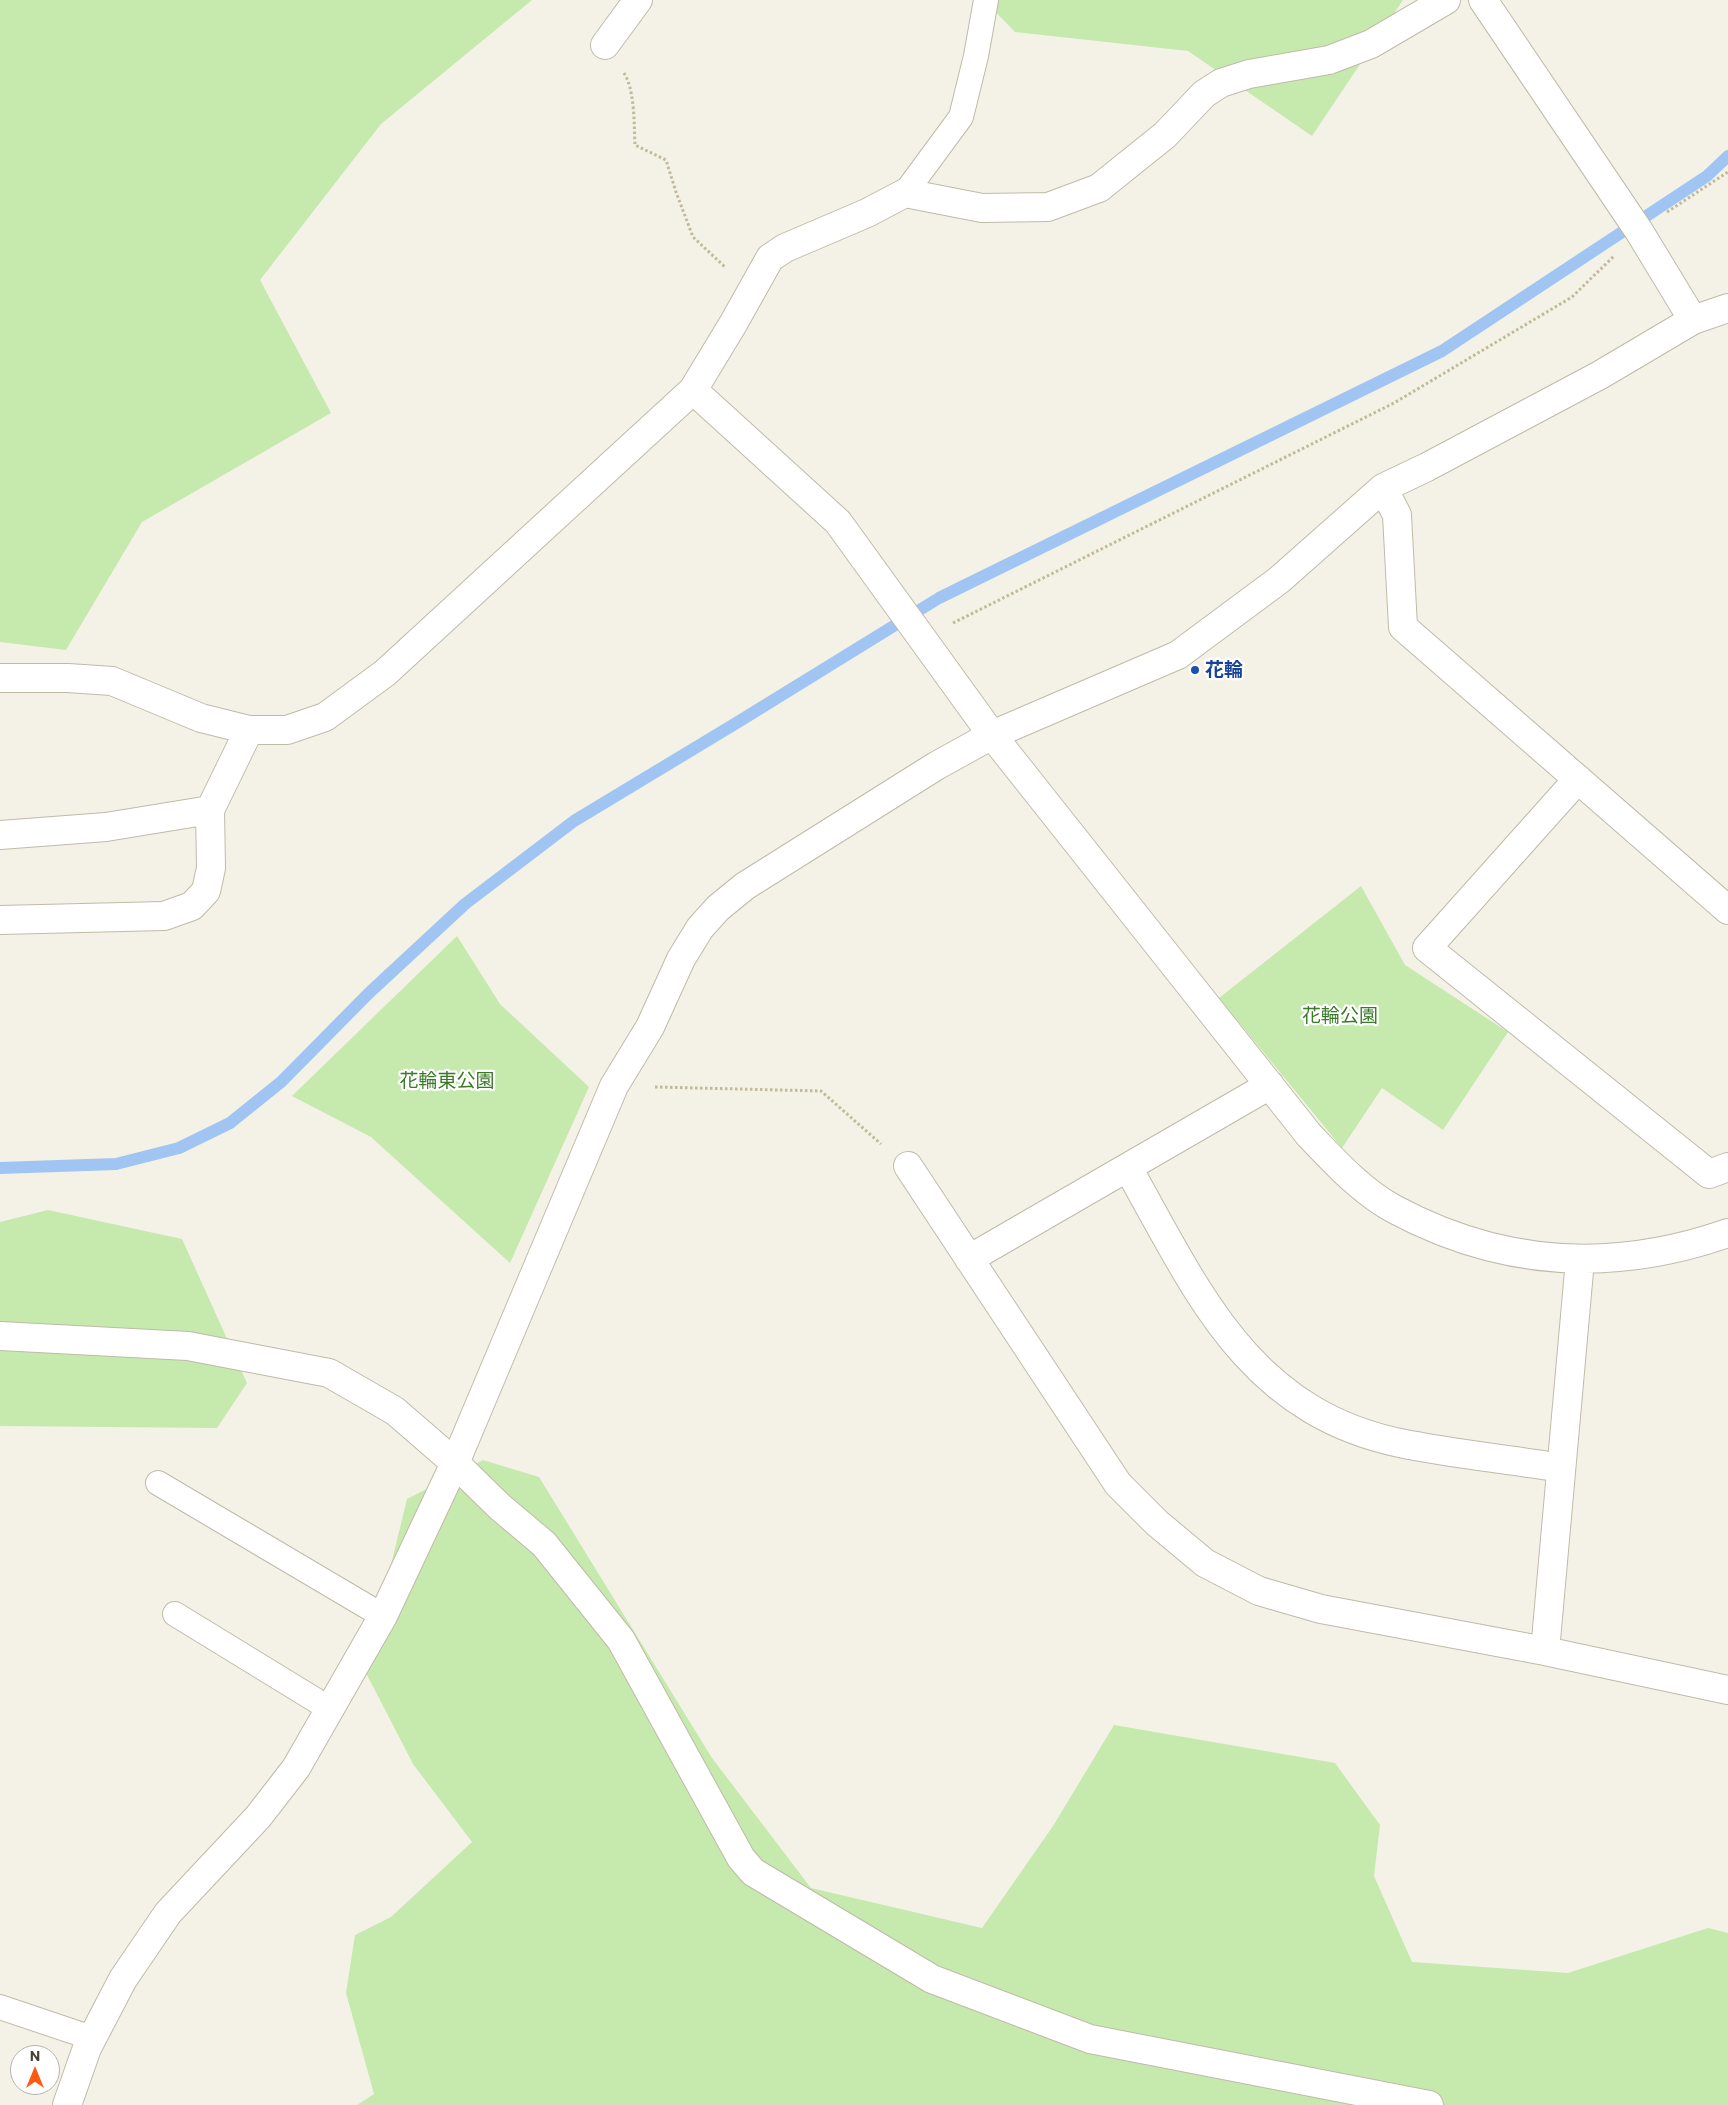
<!DOCTYPE html>
<meta charset="utf-8">
<style>
body{margin:0}
#map{position:relative;width:1728px;height:2105px;overflow:hidden;background:#f4f2e6;font-family:Commissioner,sans-serif}
canvas{display:block}
.north{position:absolute;left:10px;top:2045px;width:50px;height:50px;box-sizing:border-box;background:#fff;border:1px solid #b5b3ae;border-radius:50%;rotate:0deg;font-size:14px;font-weight:700;line-height:20px;text-align:center;color:#474235}
.north::after{content:'';display:block;margin:auto;width:18px;height:22px;background:#ff5912;clip-path:polygon(50% 0,100% 100%,50% 72%,0 100%)}
</style>
<div id="map">
<canvas width="1728" height="2105"></canvas>
<div class="north">N</div>
</div>
<script>
const ctx = document.querySelector('canvas').getContext('2d');
ctx.lineJoin = 'round';
function fill(path, color) { ctx.fillStyle = color; ctx.fill(path, 'evenodd'); }
function stroke(path, color, width, dash) { ctx.strokeStyle = color; ctx.lineWidth = width; ctx.lineCap = dash ? 'butt' : 'round'; ctx.setLineDash(dash || []); ctx.stroke(path); }
function label(font, color, halo, rows, align = 'center') {
  ctx.font = font + ' Commissioner,"Noto Sans JP",sans-serif'; ctx.lineWidth = 4.5; ctx.setLineDash([]); ctx.textBaseline = 'middle'; ctx.strokeStyle = halo; ctx.fillStyle = color; for (const [text, x, y, turn = 0] of rows) {
    ctx.save(); ctx.translate(x, y); ctx.rotate((+turn || 0) * Math.PI / 180); ctx.textAlign = isNaN(turn) ? turn : align; if (halo) ctx.strokeText(text, 0, 0); ctx.fillText(text, 0, 0); ctx.restore();
  }
}
fill(new Path2D(`
 M0,0H532L381,124L260,280L331,413L142,522L66,650L0,642Z
 M984,0H1403L1312,136L1188,51L1015,32Z
 M1361,886L1405,965L1508,1032L1443,1130L1382,1088L1342,1148L1219,998Z
 M457,936L500,1004L589,1087L510,1263L371,1137L292,1096Z
 M48,1210L182,1239L247,1383L217,1428L0,1426V1222Z
 M483,1460L539,1477L712,1758L811,1888L982,1928L1053,1826L1114,1725L1335,1763L1380,1825L1374,1876L1412,1962L1568,1973L1708,1928L1728,1933V2105H357L374,2094L346,1993L355,1935L391,1917L472,1842L413,1764L365,1671L407,1499Z`), '#c6e9ae');
stroke(new Path2D(`
 M0,1168L116,1164L179,1148L230,1123L281,1082L369,993L465,904L574,821L738,722L939,598L1442,351L1707,176L1728,156`), '#a1c5f2', 12);
const service = new Path2D(`
 M905,193L961,117L976,56L986,0
 M158,1483L383,1616
 M175,1614L330,1709
 M0,2007L92,2038`);
const minor = new Path2D(`
 M1483,0L1639,231L1693,320
 M605,45L638,0
 M693,390L838,522L992,735L1309,1135C1335,1162 1361,1191 1394,1209C1502,1267 1614,1273 1728,1233
 M1383,488L1397,515L1403,627L1728,910
 M0,678H68L112,681L201,718L249,730H287L325,717L385,673L693,390L733,324L770,258L785,248L867,213L905,193L982,208L1048,207L1099,188L1165,135L1204,94L1221,83L1249,74L1329,60L1371,44L1446,0
 M1578,779L1427,948L1709,1174L1728,1167
 M0,835L106,827L210,810
 M0,920L164,916L192,906L206,891L211,868L210,810L249,730
 M908,1166L1118,1484L1157,1523L1205,1563L1259,1591L1321,1609L1545,1651L1728,1690
 M1128,1168C1197,1290 1247,1411 1400,1443C1453,1454 1508,1459 1561,1468
 M969,1259L1270,1085
 M0,1336L188,1346L329,1373L395,1411L455,1463L500,1507L544,1544L621,1640L741,1858L753,1872L932,1979L1090,2039L1429,2105
 M1545,1651L1580,1260
 M67,2105L87,2048L123,1979L168,1913L258,1817L296,1768L383,1616L455,1463L614,1086L650,1027L681,959L700,928L718,908L745,886L936,766L992,735L1178,655L1279,580L1383,488L1427,467L1600,375L1693,320L1728,308`);
stroke(service, '#bfbba9', 26);
stroke(minor, '#bfbba9', 30);
stroke(new Path2D(`
 M624,73C635,90 634,125 635,145L666,160L676,192L693,237L725,267
 M1667,212L1728,172
 M953,623L1394,403L1572,297L1614,256
 M655,1087L821,1091L881,1144`), '#c1b999', 3, [2.5, 2.5]);
stroke(service, '#fff', 24);
stroke(minor, '#fff', 28);
for (const [x, y, r, color] of [
 [1195,670,5,"#1a4fb4"]
]) { const dot = new Path2D(); dot.arc(x, y, r, 0, 2 * Math.PI); ctx.fillStyle = color; ctx.fill(dot); stroke(dot, '#fff', 2); }
label('bold 19px', '#164399', '#fff', [
 ["花輪",1205,670]
], 'left');
label('19px', '#3a7a27', '#fff', [
 ["花輪公園",1340,1016],
 ["花輪東公園",447,1081]
]);
</script>
